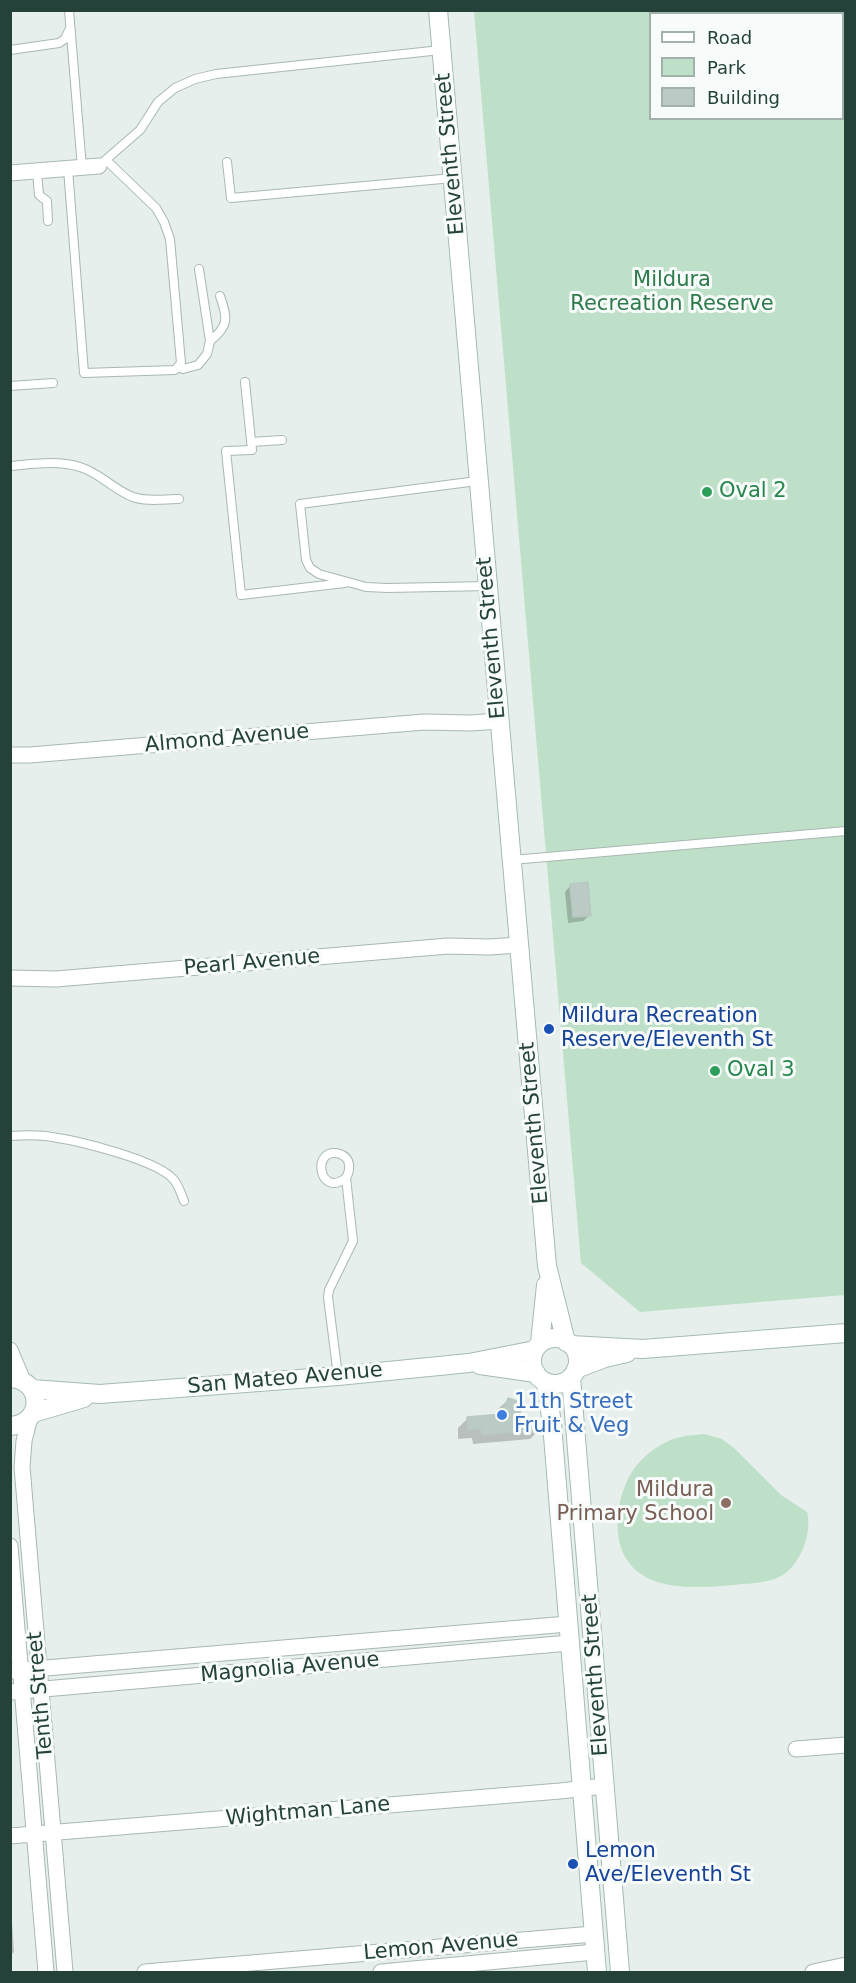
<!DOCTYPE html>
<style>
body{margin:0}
#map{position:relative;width:856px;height:1983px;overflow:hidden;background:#e6efeb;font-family:"DejaVu Sans",sans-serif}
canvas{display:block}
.frame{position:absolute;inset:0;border:12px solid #24423a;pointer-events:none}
.legend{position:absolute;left:649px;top:12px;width:195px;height:108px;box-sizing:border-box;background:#f7fbf9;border:2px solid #a3b1ad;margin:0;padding:8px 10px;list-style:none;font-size:18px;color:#24423a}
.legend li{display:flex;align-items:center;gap:12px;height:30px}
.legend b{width:30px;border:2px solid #a3b1ad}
</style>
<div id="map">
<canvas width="856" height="1983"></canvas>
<div class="frame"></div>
<ul class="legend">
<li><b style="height:8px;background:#fff"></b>Road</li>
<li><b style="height:16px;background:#bfe0c8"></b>Park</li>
<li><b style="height:16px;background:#bbcac4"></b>Building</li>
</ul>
</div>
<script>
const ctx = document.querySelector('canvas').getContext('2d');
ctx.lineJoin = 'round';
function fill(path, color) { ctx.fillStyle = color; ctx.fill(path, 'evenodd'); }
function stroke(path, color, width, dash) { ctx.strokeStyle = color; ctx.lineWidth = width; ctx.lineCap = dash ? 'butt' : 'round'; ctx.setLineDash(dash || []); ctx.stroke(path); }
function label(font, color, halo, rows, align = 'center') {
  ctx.font = font + ' "DejaVu Sans",sans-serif'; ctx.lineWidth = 6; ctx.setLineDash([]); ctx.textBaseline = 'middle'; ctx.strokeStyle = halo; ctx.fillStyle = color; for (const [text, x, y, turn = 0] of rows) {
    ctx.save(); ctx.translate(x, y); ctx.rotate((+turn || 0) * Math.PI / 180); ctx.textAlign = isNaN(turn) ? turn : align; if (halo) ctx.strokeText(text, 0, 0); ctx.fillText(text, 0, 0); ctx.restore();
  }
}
fill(new Path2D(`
 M474,11H845V1295L640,1312L581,1263ZM650,14H842V118H650Z
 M704,1434L722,1439L734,1448L781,1495L807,1512C812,1529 803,1557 789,1570C775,1584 752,1583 733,1585C691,1589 630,1593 619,1540C616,1522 618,1502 625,1486C633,1463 657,1442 681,1437C689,1435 696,1435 704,1434Z`), '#bfe0c8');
fill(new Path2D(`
 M571,885L590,915L583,921L568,923L565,892Z
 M508,1400L516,1420L540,1429L530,1439L473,1444L472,1438L458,1439V1428L468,1418L496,1416L498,1409Z
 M10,1893L14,1952L10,1956Z`), '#0003');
const building = new Path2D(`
 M588,882L591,916L573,917L570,884Z
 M508,1398L523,1403L518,1419L541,1427V1429L482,1435L481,1429L468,1430L467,1417L503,1414Z`);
fill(building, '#bbcac4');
stroke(building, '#b8c9c2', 1.5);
const lane = new Path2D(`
 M69,10L82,168
 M10,50L59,43L65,39L70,28
 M227,162L231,198L453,178
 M102,163L140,130L158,102L175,88L195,79L216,74L441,50
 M68,169L84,373L175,370L181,363L170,239L164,222L156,208L106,160
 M37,171L39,195L47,201L48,221
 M210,341C229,326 228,318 220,296
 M178,367L183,369L198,365L207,354L210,341L199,269
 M245,382L252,450L226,451L241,595L345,583
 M10,386L53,383
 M251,442L282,440
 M10,466C34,464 57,460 80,467C100,473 114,490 133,497C146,502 165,499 179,499
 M477,481L300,504L306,560L310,568L319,574L366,587L388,588L488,586
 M512,860L846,831
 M10,1136C24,1135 39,1134 52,1137C79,1141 158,1160 174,1180C179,1186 181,1194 184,1201
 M338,1376L328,1297L329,1290L353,1241L346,1178C351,1169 351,1158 340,1154C311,1145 318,1199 346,1178`);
const street = new Path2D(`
 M10,173L99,166
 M10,755H30L424,722L470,723L500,721
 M10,978L56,979L448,946L489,947L519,945
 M10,1350L23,1381
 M30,1417L24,1441L22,1467L65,1972
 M10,1546L46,1972
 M10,1671L568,1624
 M10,1692L569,1643
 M796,1749L846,1745
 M10,1836L560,1791L604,1786
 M145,1972L593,1934
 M381,1972L595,1952
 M813,1972L846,1965`);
const secondary = new Path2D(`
 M438,10L547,1266L566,1342
 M532 1361a23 23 0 1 1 46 0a23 23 0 1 1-46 0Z
 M540,1343L546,1285
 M571,1345L643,1349L846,1333
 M480,1365L536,1373
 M576,1369L605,1358L627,1353
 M571,1377L620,1972
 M10,1378C44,1380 44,1424 10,1426
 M546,1382L552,1424L597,1972
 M32,1389L100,1394L338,1376L469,1363L535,1350
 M33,1413L84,1398`);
stroke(lane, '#a8b8b2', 10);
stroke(street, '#a8b8b2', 17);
stroke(secondary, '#a4bbb3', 20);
stroke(lane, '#fff', 8);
stroke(street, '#fff', 15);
stroke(secondary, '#fff', 18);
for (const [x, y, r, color] of [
 [707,492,6,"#2e9e5b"],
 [549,1029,6,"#1a4fb4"],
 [715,1071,6,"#2e9e5b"],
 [502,1415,6,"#3f7fe0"],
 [726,1503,6,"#8d6e63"],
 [573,1864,6,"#1a4fb4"]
]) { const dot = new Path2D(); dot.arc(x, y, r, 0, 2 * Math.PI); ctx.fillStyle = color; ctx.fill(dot); stroke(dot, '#f7fbf9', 2); }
label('21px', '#24423a', '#f7fbf9', [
 ["Eleventh Street",451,154,-95],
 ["Eleventh Street",492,638,-95],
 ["Almond Avenue",227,739,-5],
 ["Pearl Avenue",252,963,-5],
 ["Eleventh Street",535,1123,-95],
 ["San Mateo Avenue",285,1379,-5],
 ["Magnolia Avenue",290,1668,-5],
 ["Eleventh Street",596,1675,-94],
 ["Tenth Street",41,1695,-95],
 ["Wightman Lane",308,1812,-5],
 ["Lemon Avenue",441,1947,-5]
]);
label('21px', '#2d7a4b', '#f7fbf9', [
 ["Mildura",672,281],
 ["Recreation Reserve",672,305]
]);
label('21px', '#27864d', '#f7fbf9', [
 ["Oval 2",719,492],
 ["Oval 3",727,1071]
], 'left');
label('21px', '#164399', '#f7fbf9', [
 ["Mildura Recreation",561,1017],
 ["Reserve/Eleventh St",561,1041],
 ["Lemon",585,1852],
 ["Ave/Eleventh St",585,1876]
], 'left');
label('21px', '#366cbe', '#f7fbf9', [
 ["11th Street",514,1403],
 ["Fruit & Veg",514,1427]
], 'left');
label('21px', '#785e54', '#f7fbf9', [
 ["Mildura",714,1491],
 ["Primary School",714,1515]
], 'right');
</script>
